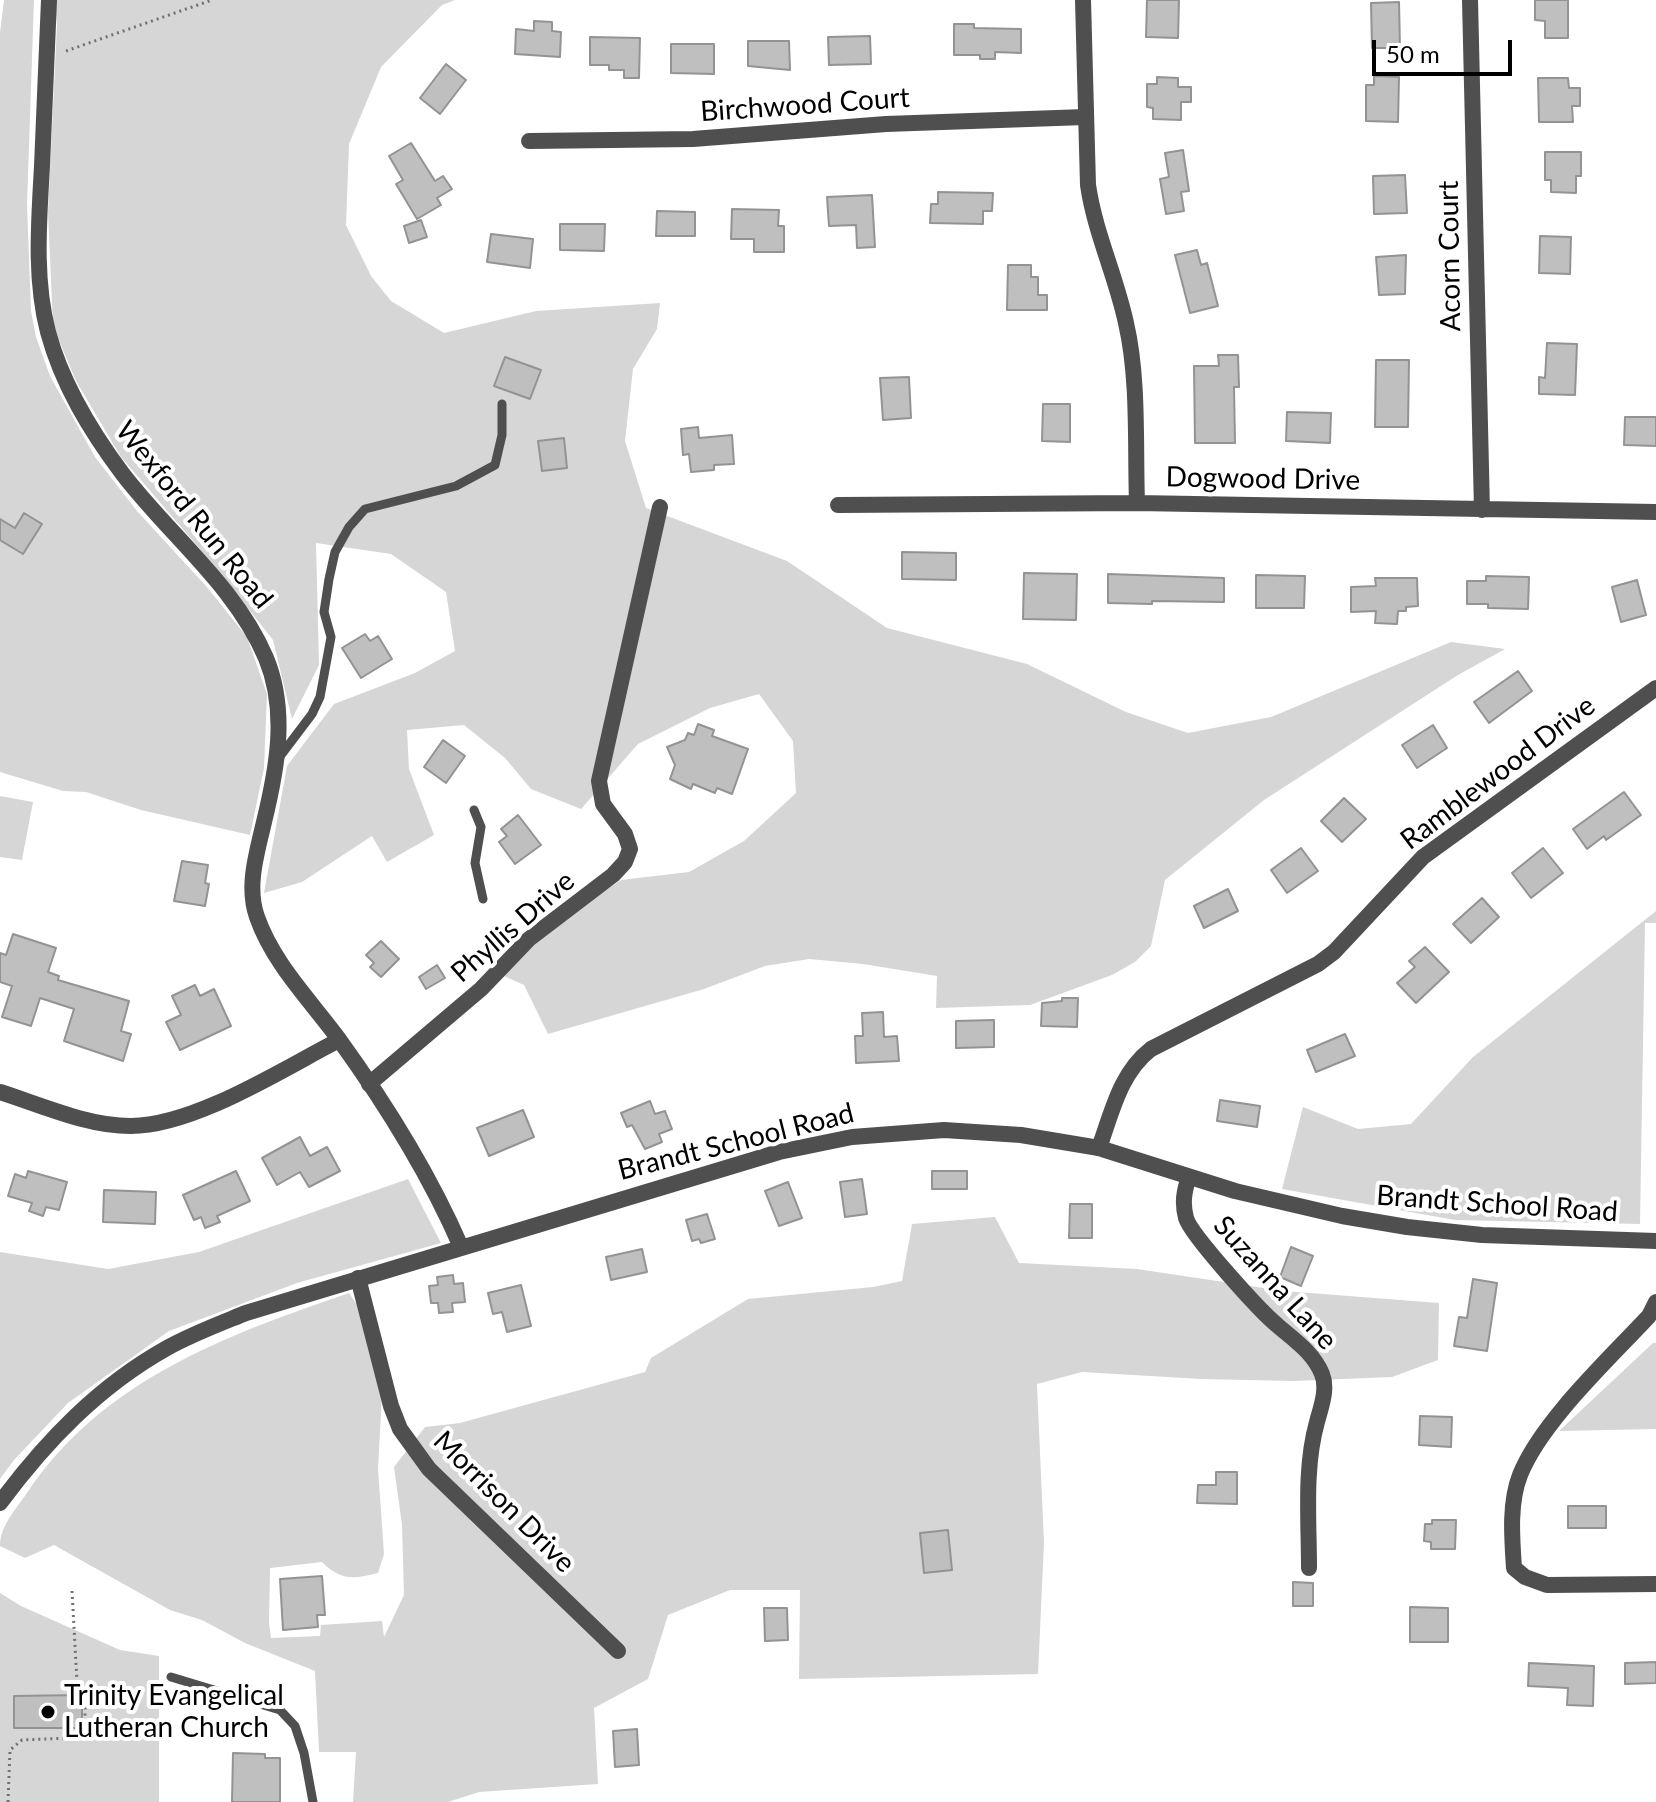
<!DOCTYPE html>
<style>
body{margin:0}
#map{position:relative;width:1656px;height:1802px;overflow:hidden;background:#fff;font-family:Lato,sans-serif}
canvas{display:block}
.scale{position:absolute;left:1372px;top:40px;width:140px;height:36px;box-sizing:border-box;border:4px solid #000;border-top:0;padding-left:10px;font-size:24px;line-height:28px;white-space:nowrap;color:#000;-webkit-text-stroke:6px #fff;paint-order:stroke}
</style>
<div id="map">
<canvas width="1656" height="1802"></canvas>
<div class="scale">50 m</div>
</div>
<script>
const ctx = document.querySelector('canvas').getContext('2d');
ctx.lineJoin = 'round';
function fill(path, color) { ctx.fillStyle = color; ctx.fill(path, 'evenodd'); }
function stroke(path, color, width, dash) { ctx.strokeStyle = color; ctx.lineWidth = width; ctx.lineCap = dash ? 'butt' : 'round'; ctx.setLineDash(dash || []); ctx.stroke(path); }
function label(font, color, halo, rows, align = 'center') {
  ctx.font = font + ' Lato,sans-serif'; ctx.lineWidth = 8; ctx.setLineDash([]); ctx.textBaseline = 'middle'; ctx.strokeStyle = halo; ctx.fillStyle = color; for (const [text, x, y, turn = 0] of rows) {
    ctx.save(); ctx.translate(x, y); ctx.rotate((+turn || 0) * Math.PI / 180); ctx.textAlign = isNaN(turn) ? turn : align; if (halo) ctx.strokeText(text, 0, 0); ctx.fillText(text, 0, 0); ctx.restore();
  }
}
fill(new Path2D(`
 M4,0H34L27,205L31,311L36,337L50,376L95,457L137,511L206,586L247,637L267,694L264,768L250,835L141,810L86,792L63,791L0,772V33Z
 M55,0H455L442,5L381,67L349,144L346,225L371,276L391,301L444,333L536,311L660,303L657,329L633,369L625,441L646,508L787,561L887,628L1027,664L1126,712L1188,733L1271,717L1451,642L1505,649L1458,675L1264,800L1165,880L1151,946L1135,962L1112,975L1030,1005L936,1008L937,976L863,964L809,959L765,966L704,989L548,1034L524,985L504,976L553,926L621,880L689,872L744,841L796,793L793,741L759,694L710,708L638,744L581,809L531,789L505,758L464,725L407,730L409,769L434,835L387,862L372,836L302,882L264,893L287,766L334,704L415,673L455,651L446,592L391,554L316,543L319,665L292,719L273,640L212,563L121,457L76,381L53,326L48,212L57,25Z
 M0,796L33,802L22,860L0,857Z
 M1656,911V923H1645L1640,1224L1455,1220L1282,1189L1303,1107L1358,1129L1411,1124L1473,1057Z
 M408,1179L441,1243L297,1283L169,1331L68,1403L14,1460L0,1479V1252L108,1269L199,1252Z
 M995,1217L1019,1263L1137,1269L1284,1291L1439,1303L1438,1360L1392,1377L1293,1381L1201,1379L1082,1372L1037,1384L1044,1543L1038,1674L799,1679L800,1590H730L668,1615L648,1679L594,1708L598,1784L479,1792L448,1802H353L356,1752H319L315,1671L245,1643L202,1620L170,1610L54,1545L25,1558L0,1546C0,1526 16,1509 27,1493C102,1380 227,1335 349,1293L357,1305L382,1394L378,1469L384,1554L378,1573C353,1579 341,1581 322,1562L270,1568L269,1623L271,1638L320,1636L321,1625L382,1621L384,1637L404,1595L402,1525L394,1467L425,1427L460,1423L645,1372L651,1358L748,1299L873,1287L902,1281L912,1224Z
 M1653,1343H1656V1429L1559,1431Z
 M0,1593L21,1606L120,1650L159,1656V1802H0Z`), '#d6d6d6');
const building = new Path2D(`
 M1147,0H1179L1178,38L1146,37Z
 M1535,0H1568V38H1545V21L1535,20Z
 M1399,2L1400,48H1372L1371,3Z
 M534,21L552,22V31L561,32L560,57L515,54L516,29L534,31Z
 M954,24H974V28L1021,29V53L995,52V59H980V55H954Z
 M870,36L871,64L829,65L828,37Z
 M590,37L640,38L639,78H624V70H609V65H590Z
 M748,41H789L790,70L748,66Z
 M671,44H714V74L671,73Z
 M446,64L466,80L440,114L420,98Z
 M1374,76L1399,77L1398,122L1366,121V85H1374Z
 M1157,77L1178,78V87H1191V102H1181V120L1153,119V108L1147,107V84H1157Z
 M1538,78H1568L1569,88H1580V106H1572L1573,122H1539Z
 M411,143L435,181L443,176L452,189L437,198L441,205L417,219L396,184L403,180L389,156Z
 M1183,150L1189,191L1181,192L1184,211L1166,214L1160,179L1169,177L1165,153Z
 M1545,152H1581V176H1576V193L1551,192V180H1545Z
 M1405,175L1407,213L1374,214L1373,176Z
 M938,192L993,193L992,211H983V224L930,223L931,204H938Z
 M872,195L875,247L857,248L856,225L829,226L827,197Z
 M732,209L779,210L778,226H784V252H754V239H731Z
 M657,211L695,212V236H656Z
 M421,220L427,237L409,243L404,226Z
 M560,224H605L604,251L560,250Z
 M491,234L533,239L530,268L487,262Z
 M1540,236L1571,237L1570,274L1539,273Z
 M1197,250L1201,265L1207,263L1218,306L1190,313L1175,255Z
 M1406,255L1405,294L1379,295L1376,257Z
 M1008,265H1031V277H1038V295H1047V310H1007Z
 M1547,343L1577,344L1575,395L1539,394V377L1545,378Z
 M1218,355H1238L1239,387H1234L1235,443H1195L1194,366H1219Z
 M505,357L541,370L530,399L494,386Z
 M1376,360H1409L1408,427H1375Z
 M909,377L911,418L883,420L880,378Z
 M1043,404H1070V442L1042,441Z
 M1287,412L1331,413L1330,443L1286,441Z
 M1625,417H1656V446L1624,445Z
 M698,427L699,438L732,435L734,464L714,465V470L691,472L689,454L683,455L681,429Z
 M564,438L567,468L542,471L538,441Z
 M24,513L42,524L23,554L0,540V519L15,528Z
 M902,552L956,553V580L902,579Z
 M1024,573L1077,574L1076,620L1023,619Z
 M1108,574L1224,578V602L1152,601V604L1108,603Z
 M1256,575L1305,576L1304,608H1256Z
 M1486,576L1529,577L1528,609L1488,608V604H1467V581H1486Z
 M1375,578H1417L1418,606L1406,607V611H1398L1397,624L1375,623L1376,611L1351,612V587L1376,586Z
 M1637,580L1646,615L1621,622L1612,587Z
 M365,634L370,641L378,636L392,659L361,678L342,648Z
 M1518,671L1532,691L1489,723L1474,702Z
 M698,724L714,730L712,736L748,749L732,794L717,788L715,793L693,784L691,789L670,779L675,765L667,747L685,740L688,733L694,735Z
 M1433,725L1447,748L1417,768L1402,745Z
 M443,740L465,756L446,783L424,767Z
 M1624,792L1641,815L1606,840L1604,836L1587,849L1573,829Z
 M1344,798L1366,819L1342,842L1321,821Z
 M518,815L541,845L515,864L499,842L507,836L501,829Z
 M1301,848L1318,871L1287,893L1271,870Z
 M1543,848L1563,873L1531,898L1512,873Z
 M182,861L208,865L205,883L209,884L205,906L174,901Z
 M1228,889L1238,911L1204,928L1194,906Z
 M1482,898L1499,917L1471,943L1453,924Z
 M13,934L56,948L48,972L59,976L58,980L129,1001L121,1031L131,1034L123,1061L64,1041L74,1009L40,998L31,1026L2,1017L12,986L0,982V953L6,955Z
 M381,941L399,959L381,977L370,967L374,963L366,955Z
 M1425,947L1449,972L1416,1003L1397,983L1415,967L1409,961Z
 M437,965L445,978L426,989L419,977Z
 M195,985L200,996L214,989L231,1026L180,1050L166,1022L181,1015L172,996Z
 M1062,998H1078L1077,1027L1041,1026L1042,1003L1062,1001Z
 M883,1012L884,1037L897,1036L899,1061L856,1063L855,1036H863L862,1013Z
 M994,1020V1047L956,1048V1021Z
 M1345,1034L1355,1056L1316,1072L1307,1050Z
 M1220,1100L1260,1106L1257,1127L1217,1121Z
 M650,1101L655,1114L665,1111L672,1129L659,1134L662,1142L645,1149L632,1125L627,1127L621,1113Z
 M523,1110L534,1137L489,1156L477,1128Z
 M300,1137L310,1156L327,1147L340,1171L309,1187L300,1172L277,1185L262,1158Z
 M28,1171L67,1182L59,1210L46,1207L43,1216L29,1211L32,1203L8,1196L15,1174L26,1178Z
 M236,1171L250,1201L217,1216L220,1222L205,1228L201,1217L194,1220L183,1195Z
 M932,1171H967V1189H932Z
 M862,1179L867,1214L845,1217L840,1182Z
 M788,1182L802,1218L779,1226L765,1191Z
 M104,1190L156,1192L155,1224L103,1222Z
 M1070,1204H1092V1238H1069Z
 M707,1214L715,1239L701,1243L699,1239L692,1241L686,1220Z
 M1291,1247L1313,1256L1301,1286L1280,1277Z
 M642,1249L647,1272L611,1280L606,1257Z
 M453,1275L454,1284L463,1283L465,1302L452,1303L453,1312L439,1313L438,1303H431L429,1286L438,1285L437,1277Z
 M1473,1279L1497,1283L1487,1351L1454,1346L1459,1317L1467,1318Z
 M521,1285L531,1326L507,1332L502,1312L493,1314L488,1293Z
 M1420,1416L1452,1417L1451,1447L1419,1445Z
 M1216,1472H1237V1504L1197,1503L1198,1485H1216Z
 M1568,1506H1606V1528H1568Z
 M1432,1520H1456L1455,1549H1431V1542L1424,1541L1425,1524H1432Z
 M948,1530L952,1570L924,1573L920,1533Z
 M322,1576L325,1615H317L318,1627L283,1630L280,1579Z
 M1293,1582L1313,1583V1606H1293Z
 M1410,1607L1448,1608V1642H1410Z
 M764,1608H787L788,1640L765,1641Z
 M1656,1662V1683L1625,1684V1663Z
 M1529,1663L1594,1666L1593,1706L1567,1705L1568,1688L1528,1686Z
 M82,1695V1728H14V1696Z
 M637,1729L639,1765L615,1767L613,1731Z
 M233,1753L265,1754V1758H280V1802H232Z`);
fill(building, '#bfbfbf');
stroke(building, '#939393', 2);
stroke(new Path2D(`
 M66,51L212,0
 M72,1591L77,1682L85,1690V1737
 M8,1802L10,1750L22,1740L170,1734`), '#717171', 3, [2, 4]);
stroke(new Path2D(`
 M278,759L312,714L320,697L331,637L324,612L329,579L335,552L349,527L365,509L456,486L495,465L502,435V404
 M474,810L481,827L475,863L483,899
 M171,1677L280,1710L295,1726L304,1753L313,1802`), '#4f4f4f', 9);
stroke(new Path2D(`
 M1083,0L1088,185C1095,233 1116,276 1126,323C1139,379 1135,445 1137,503L1656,512
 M1470,0L1482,510
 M529,141L693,139L886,124L1085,117
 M838,505L1137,503
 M369,1084L481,989L529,939L613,875L625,862L630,849L625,834L603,804L599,781L660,507
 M0,1092C41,1105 87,1126 131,1126C194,1126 283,1069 339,1040
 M1099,1148C1112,1112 1120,1073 1151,1049L1318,964L1334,952L1423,857L1656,688
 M1189,1177C1184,1191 1182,1203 1186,1218C1191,1235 1260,1311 1277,1325C1294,1340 1313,1352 1322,1374C1328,1389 1321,1407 1317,1422C1304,1468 1309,1520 1309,1568
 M358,1278L391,1406L400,1429L429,1469L618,1651
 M1656,1302L1649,1316C1609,1359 1541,1422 1520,1475C1509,1503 1512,1538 1514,1568L1525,1577L1547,1585L1656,1584`), '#4f4f4f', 16);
stroke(new Path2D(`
 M49,0C47,55 44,111 42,166C39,221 34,279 48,332C62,384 90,430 122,473C169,535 235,585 266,658C288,711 277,769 264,822C257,853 246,886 257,917C273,963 310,1000 338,1038C385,1103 429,1173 461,1247
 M0,1503C46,1441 99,1386 167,1348C192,1334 219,1324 246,1313L779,1152L852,1137L944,1130L1021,1135L1099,1148L1235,1191L1342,1216L1407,1227L1482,1235L1656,1241`), '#4f4f4f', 16);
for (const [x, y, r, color] of [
 [48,1712,8,"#000"]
]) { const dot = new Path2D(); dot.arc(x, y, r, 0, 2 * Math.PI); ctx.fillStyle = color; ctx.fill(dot); stroke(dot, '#fff', 3); }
label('28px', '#000', '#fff', [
 ["Birchwood Court",805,105,-4],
 ["Acorn Court",1450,256,-91],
 ["Dogwood Drive",1263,479,1],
 ["Wexford Run Road",194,515,51],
 ["Ramblewood Drive",1498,773,-37],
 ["Phyllis Drive",513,927,-41],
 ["Brandt School Road",736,1142,-14],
 ["Brandt School Road",1497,1204,4],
 ["Suzanna Lane",1275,1283,48],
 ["Morrison Drive",504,1502,45]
]);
label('28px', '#000', '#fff', [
 ["Trinity Evangelical",64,1696],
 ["Lutheran Church",64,1728]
], 'left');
</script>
